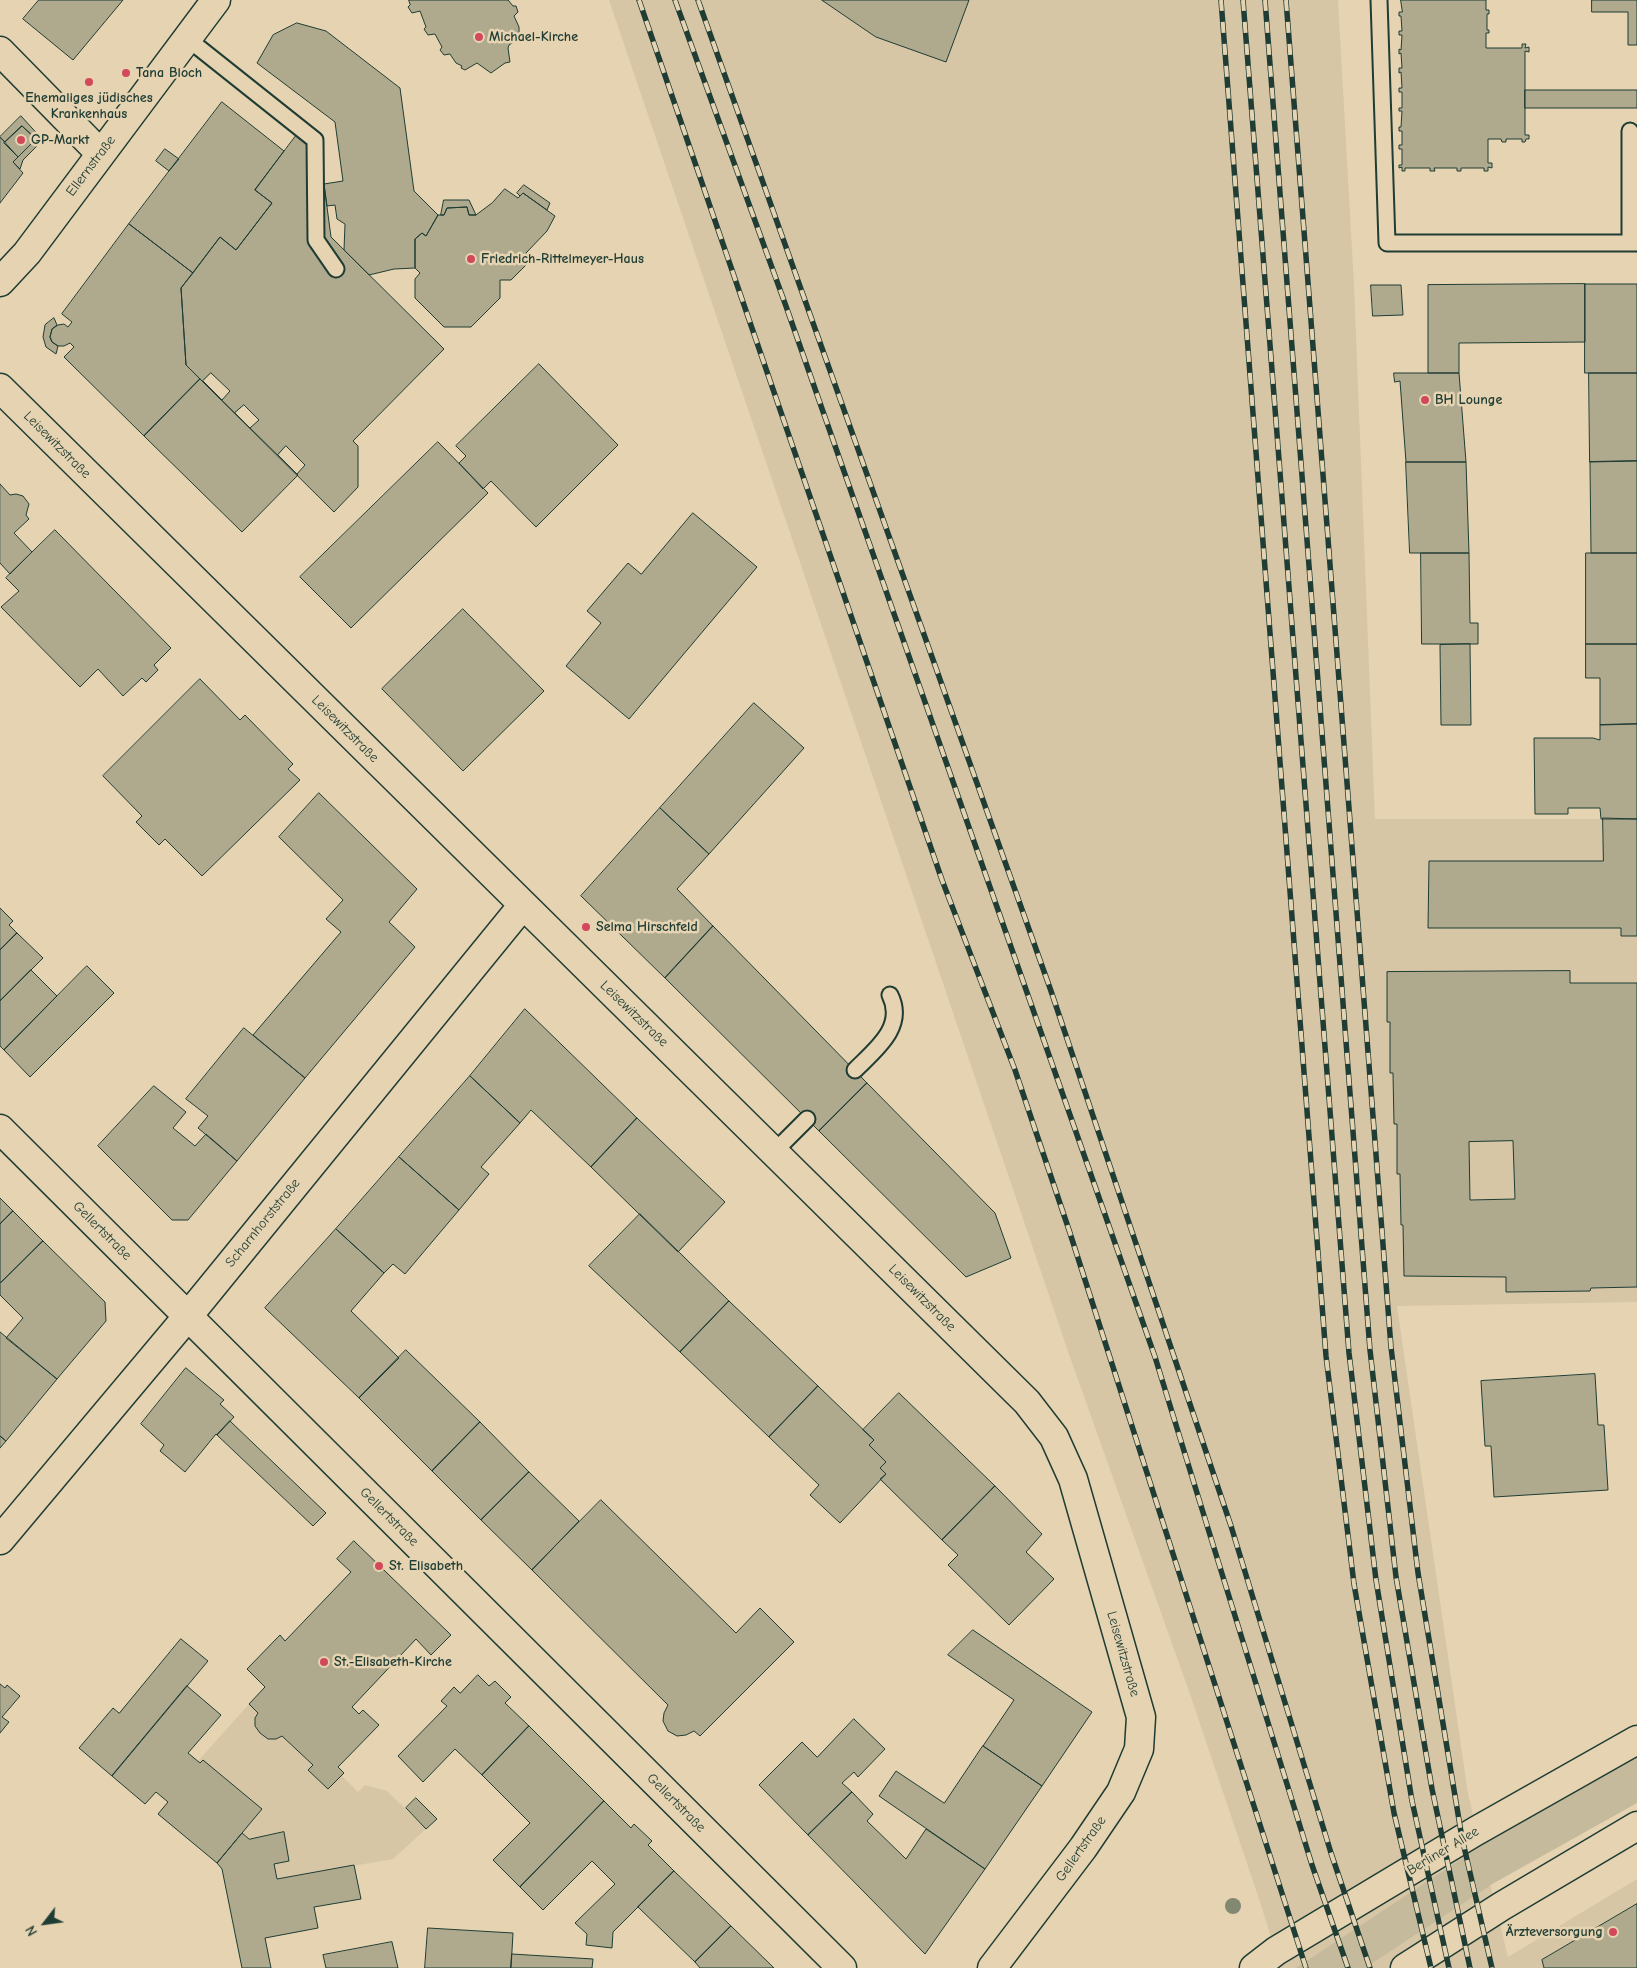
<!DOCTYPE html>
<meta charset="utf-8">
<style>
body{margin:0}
#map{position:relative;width:1637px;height:1968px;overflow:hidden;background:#e6d3b1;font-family:"Comic Neue",sans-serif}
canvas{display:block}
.north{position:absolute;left:20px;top:1898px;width:50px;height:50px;-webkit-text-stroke:4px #e6d3b1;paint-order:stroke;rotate:240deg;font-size:14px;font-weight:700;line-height:20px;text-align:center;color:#1f3d34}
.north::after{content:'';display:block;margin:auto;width:18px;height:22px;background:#1f3d34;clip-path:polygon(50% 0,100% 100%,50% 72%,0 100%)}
</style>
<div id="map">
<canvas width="1637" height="1968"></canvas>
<div class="north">N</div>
</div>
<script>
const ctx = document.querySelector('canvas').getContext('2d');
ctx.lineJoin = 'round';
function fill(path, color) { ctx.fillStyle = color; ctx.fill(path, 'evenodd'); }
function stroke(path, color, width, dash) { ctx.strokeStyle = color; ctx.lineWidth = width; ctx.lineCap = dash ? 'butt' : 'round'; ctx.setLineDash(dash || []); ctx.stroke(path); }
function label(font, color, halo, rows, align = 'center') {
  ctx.font = font + ' "Comic Neue",sans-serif'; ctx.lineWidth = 5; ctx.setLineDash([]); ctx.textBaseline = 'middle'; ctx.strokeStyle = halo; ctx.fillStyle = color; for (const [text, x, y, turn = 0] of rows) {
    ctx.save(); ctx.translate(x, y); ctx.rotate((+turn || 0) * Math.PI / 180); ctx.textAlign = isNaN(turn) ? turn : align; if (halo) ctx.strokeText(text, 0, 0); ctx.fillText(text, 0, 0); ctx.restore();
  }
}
fill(new Path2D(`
 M609,0H1338L1354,285L1375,819H1637V1302L1397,1306L1468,1794L1508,1957L1637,1879V1968H1281L1259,1899L1191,1697L1070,1357Z
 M249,1704L258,1713L255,1718V1726L260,1733L268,1739H276L282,1736L313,1765L308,1770L328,1789L341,1775L358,1792L365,1785L387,1791L426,1829L393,1859L277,1879L274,1864L289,1861L284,1832L249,1839L242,1833L217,1863L158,1814L200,1763L198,1761Z`), '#d6c6a6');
fill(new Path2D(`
 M1637,1758V1803L1494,1883L1365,1968H1296L1484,1844Z`), '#c5ba9c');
const building = new Path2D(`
 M39,0H123L73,60L23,19Z
 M409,0H508L513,6H516L518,12L514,16L519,27V33H521L520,38L509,45L508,48L510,62L505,63L491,73L477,63L465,70L461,68L462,66L456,63L450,54L444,55L440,50L442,47L435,34L428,35L424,29L426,27L420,11L412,13L408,7L410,5Z
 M822,0H969L946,62L876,37Z
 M1401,0H1486V10H1489V14H1487V30H1489V33H1486V48H1522V44H1526L1525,48L1529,47V52L1525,51V135H1529V139H1526L1525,142H1522V139H1506V142H1502L1501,139H1488V163H1492V168L1488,167V171H1484V168H1461V171H1457V168H1434L1435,171H1430V168H1405V171H1402V167L1399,168V165H1402V149H1399V145H1402V131H1399V127H1401L1402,111H1399V108H1402V92H1399V88H1402L1401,72L1399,73V68H1402L1401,53L1399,54V49L1401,50L1402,35H1399V31H1402L1401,16H1399V12H1402Z
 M1592,0H1637V45H1628V12H1592Z
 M297,23L326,31L400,88L414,191L438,215L426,236L422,233L415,239V268L394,269L369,275L344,250L345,224L337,219L335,205L327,206L324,184L343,181L335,122L257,63L273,35Z
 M1525,90H1637V108H1525Z
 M222,102L284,151L255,190L272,203L236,250L220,237L193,273L129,224Z
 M21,116L43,140L23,160L20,169L13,162L36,139L22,126L5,142L0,137Z
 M305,124L317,132L331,237L444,349L353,441L358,446V487L334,512L186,365L181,288L220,237L236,250L272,203L255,190Z
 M22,126L36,139L18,157L4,143Z
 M0,137L18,157L13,162L23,173L0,203Z
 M165,149L179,159L169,171L156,161Z
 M524,185L550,203L547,210L523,193L520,196L517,193Z
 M505,189L518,198L523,193L555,216L547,231L526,253V265L511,280H500V298L471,327H444L415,298V279L420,273L415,268V239L422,233L426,236L438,215H444L447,208L467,207L469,215H476L492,203Z
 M444,200H469L476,215H469L467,207L447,208L444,215H441Z
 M129,224L193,273L181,288L186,365L200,379L144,436L64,357L74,347L70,343L64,346H58L52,342L50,337L52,329L58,325L64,324L68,327L72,322L62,314Z
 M1585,284H1637V373H1585Z
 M1585,284V342L1459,343V373H1428V285Z
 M1371,285H1401L1403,315L1373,316Z
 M54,318L57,325L52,329L50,337L52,342L58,346L56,354L46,347L43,337L45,325Z
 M539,364L618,445L536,527L491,481L483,489L459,463L466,456L456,446Z
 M211,373L230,391L222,400L203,381Z
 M1394,373H1459L1466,462H1406L1400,381L1395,382Z
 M1589,373H1637V461L1590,462Z
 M200,379L298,475L242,532L144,436Z
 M244,405L259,420L250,428L235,413Z
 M438,442L488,493L351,628L300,577Z
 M286,446L305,465L297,474L278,455Z
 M1637,461V553H1591L1590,462Z
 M1406,462H1466L1469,553H1410Z
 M0,484L10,495L16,494L23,496L29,504L26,515L29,519L14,533L32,552L10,574L0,563Z
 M693,513L757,567L629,719L566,666L601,623L587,611L628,563L641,574Z
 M55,530L171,648L154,665L158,670L146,682L142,678L123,696L98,669L80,687L1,607L19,591L6,578Z
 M1421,553H1469L1470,623H1478V644H1422Z
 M1586,553H1637V644H1586Z
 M463,609L544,691L463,771L382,689Z
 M1470,644L1471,725H1441L1440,645Z
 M1586,644H1637V724L1600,725V678H1586Z
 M200,679L240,720L245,715L293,764L288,769L300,780L202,876L165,839L159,845L136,822L142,816L103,776Z
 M754,703L804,748L709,854L660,808Z
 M1637,724V819H1601L1600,808H1568V814H1535L1534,738H1593L1600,740V725Z
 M319,793L417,889L389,922L415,947L305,1078L253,1035L341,932L326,919L343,900L279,837Z
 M660,808L709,854L677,889L713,926L665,978L581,896Z
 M1603,818L1637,819V936H1621V928H1428L1429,861H1603Z
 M0,908L13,921L9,925L17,933L0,950Z
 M713,926L867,1083L819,1131L665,978Z
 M17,933L43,958L0,1001V950Z
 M87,966L114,993L30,1077L4,1050Z
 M31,970L57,996L4,1050L0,1046V1001Z
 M1570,971V983H1637V1287L1591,1288L1590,1291L1506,1292V1277L1404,1276L1403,1225H1401L1400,1174H1397V1124H1394L1393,1073H1390V1022H1387V972ZM1513,1141L1515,1199L1470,1200L1469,1142Z
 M525,1009L637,1118L591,1167L531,1110L520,1123L470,1076Z
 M244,1028L305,1078L237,1161L198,1128L208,1116L186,1099Z
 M470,1076L520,1123L481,1167L489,1174L459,1210L399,1157Z
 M867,1083L995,1213L1011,1258L966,1277L819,1131Z
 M154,1086L186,1112L173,1128L195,1146L206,1134L237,1161L188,1220H172L98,1146Z
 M637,1118L725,1202L678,1252L591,1167Z
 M399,1157L459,1210L405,1274L393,1264L384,1273L336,1229Z
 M0,1198L13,1211L0,1224Z
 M13,1211L43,1241L0,1283V1224Z
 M640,1214L729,1301L680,1352L589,1266Z
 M336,1229L384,1273L351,1311L399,1358L359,1398L265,1308Z
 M43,1241L105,1302L106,1321L57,1379L6,1338L23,1318L0,1295V1284Z
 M729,1301L818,1386L769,1437L680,1352Z
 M0,1332L57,1379L6,1441L0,1436Z
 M406,1350L480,1422L432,1471L359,1398Z
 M186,1368L224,1400L220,1404L234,1417L217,1435L216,1434L185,1472L160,1451L164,1445L141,1424Z
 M1595,1374L1598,1425H1604L1608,1490L1494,1497L1491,1446H1485L1481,1381Z
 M818,1386L874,1440L869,1445L886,1462L880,1468L886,1474L840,1523L810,1495L819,1485L769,1437Z
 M899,1393L995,1486L942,1540L880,1479L886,1474L880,1468L886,1462L869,1445L874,1440L863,1430Z
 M230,1421L326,1513L313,1526L217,1435Z
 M480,1422L529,1472L481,1520L432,1471Z
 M0,1436L6,1441L0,1448Z
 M529,1472L579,1521L532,1570L481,1520Z
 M995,1486L1042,1534L1026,1552L1054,1579L1009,1625L948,1565L958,1555L942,1540Z
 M601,1500L736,1633L760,1608L794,1642L700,1736L694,1731L686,1735L677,1736L668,1731L663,1721L664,1713L668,1705L532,1570Z
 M354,1541L451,1635L431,1655L416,1639L352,1707L359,1714L363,1710L379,1725L338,1767L344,1773L328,1789L308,1770L313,1765L282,1736L276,1739H268L260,1733L255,1726V1718L258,1713L249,1704L265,1687L247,1669L280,1635L285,1641L351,1572L337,1559Z
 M973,1630L1092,1712L1042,1786L983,1746L1014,1700L948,1655Z
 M181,1639L208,1661L112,1776L79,1748L113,1708L119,1713Z
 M478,1675L489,1686L495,1681L511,1697L505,1703L529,1726L482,1775L455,1749L423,1782L398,1756L447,1706L441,1701L454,1687L460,1693Z
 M0,1684L5,1688L7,1685L20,1696L2,1717L9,1722L0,1733Z
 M187,1686L221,1715L188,1753L200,1763L203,1760L262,1809L217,1863L158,1814L168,1802L156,1792L145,1804L112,1776Z
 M854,1719L885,1749L858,1777L854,1772L842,1783L852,1792L808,1835L759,1785L802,1742L817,1757Z
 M529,1726L604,1801L520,1887L493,1860L530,1823L482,1775Z
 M983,1746L1042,1786L985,1869L879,1796L896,1771L944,1803Z
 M852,1792L873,1814L867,1821L906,1859L926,1829L985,1869L925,1954L808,1835Z
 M416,1798L437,1819L426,1829L406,1808Z
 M604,1801L631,1828L634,1824L652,1841L648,1845L674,1871L613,1932L612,1948L586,1945L587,1934L575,1923L615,1884L592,1861L543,1910L520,1887Z
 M284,1832L289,1861L274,1864L277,1879L354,1865L361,1899L314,1907L318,1928L265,1938L271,1968H242L222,1869L217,1863L242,1833L249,1839Z
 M674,1871L731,1926L695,1962L638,1907Z
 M1637,1904V1968H1544L1542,1960Z
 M731,1926L774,1968H700L695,1962Z
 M428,1928L513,1933L511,1968H425Z
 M392,1942L398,1968H326L323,1955Z
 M512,1954L593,1959L592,1968H511Z`);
fill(building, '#afa98e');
stroke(building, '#1f3d34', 1);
const service = new Path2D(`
 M1379,0L1387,243H1637
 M188,39L315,140L316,240L336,269
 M1630,131V243
 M855,1070C875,1050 906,1027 890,995
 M774,1152L807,1119`);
const minor = new Path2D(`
 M0,51L100,153
 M0,282L27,253L216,0
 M0,388L1027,1402L1054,1437L1073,1479L1141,1717L1139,1749L1121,1792L1083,1848L992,1968
 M0,1129L842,1968
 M0,1540L188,1316L523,905`);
const secondary = new Path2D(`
 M1254,1968L1276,1951L1476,1831L1637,1740
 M1405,1968L1502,1906L1637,1826`);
stroke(service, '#1f3d34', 19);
stroke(minor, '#1f3d34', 31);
stroke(secondary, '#1f3d34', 31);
stroke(service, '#e6d3b1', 15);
stroke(minor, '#e6d3b1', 28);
stroke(secondary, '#e6d3b1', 28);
const rail = new Path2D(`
 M639,0L942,880L1015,1070L1069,1230L1306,1968
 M675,0L787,309L1155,1357L1312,1865L1348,1968
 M698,0L1051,991L1231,1526L1331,1853L1370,1968
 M1221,0L1326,1356L1354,1584L1394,1813L1431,1968
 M1243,0L1349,1353L1376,1580L1412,1801L1449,1968
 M1265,0L1370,1350L1396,1577L1432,1789L1470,1968
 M1286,0L1391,1347L1418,1573L1462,1838L1492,1968`);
stroke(rail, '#1f3d34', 5.5);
stroke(rail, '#e6d3b1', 4, [11]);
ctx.fillStyle = '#828872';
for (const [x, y] of [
 [1233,1906]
]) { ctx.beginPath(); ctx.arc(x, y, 8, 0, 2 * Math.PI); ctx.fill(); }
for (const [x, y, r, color] of [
 [479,37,5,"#d1495b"],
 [126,73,5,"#d1495b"],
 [89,82,5,"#d1495b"],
 [21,140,5,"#d1495b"],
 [471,259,5,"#d1495b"],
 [1425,400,5,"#d1495b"],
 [586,927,5,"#d1495b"],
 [379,1566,5,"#d1495b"],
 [324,1662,5,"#d1495b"],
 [1613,1932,5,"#d1495b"]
]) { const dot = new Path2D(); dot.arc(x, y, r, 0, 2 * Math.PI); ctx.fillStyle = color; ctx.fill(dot); stroke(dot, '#e6d3b1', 2); }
label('bold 14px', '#1f3d34', '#e6d3b1', [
 ["Michael-Kirche",489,37],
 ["Tana Bloch",136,73],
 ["Ehemaliges jüdisches",89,98,"center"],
 ["Krankenhaus",89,114,"center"],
 ["GP-Markt",31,140],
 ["Friedrich-Rittelmeyer-Haus",481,259],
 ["BH Lounge",1435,400],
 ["Selma Hirschfeld",596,927],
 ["St. Elisabeth",389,1566],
 ["St.-Elisabeth-Kirche",334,1662],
 ["Ärzteversorgung",1603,1932,"right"]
], 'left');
label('14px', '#1f3d34', '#e6d3b1', [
 ["Ellernstraße",91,166,-53],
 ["Leisewitzstraße",57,445,45],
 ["Leisewitzstraße",345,729,45],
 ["Leisewitzstraße",634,1014,44],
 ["Scharnhorststraße",263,1223,-51],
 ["Gellertstraße",102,1231,45],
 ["Leisewitzstraße",922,1298,45],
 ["Gellertstraße",389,1517,45],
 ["Leisewitzstraße",1123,1654,74],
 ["Gellertstraße",676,1803,45],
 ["Gellertstraße",1081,1849,-55],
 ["Berliner Allee",1443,1851,-31]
]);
</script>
